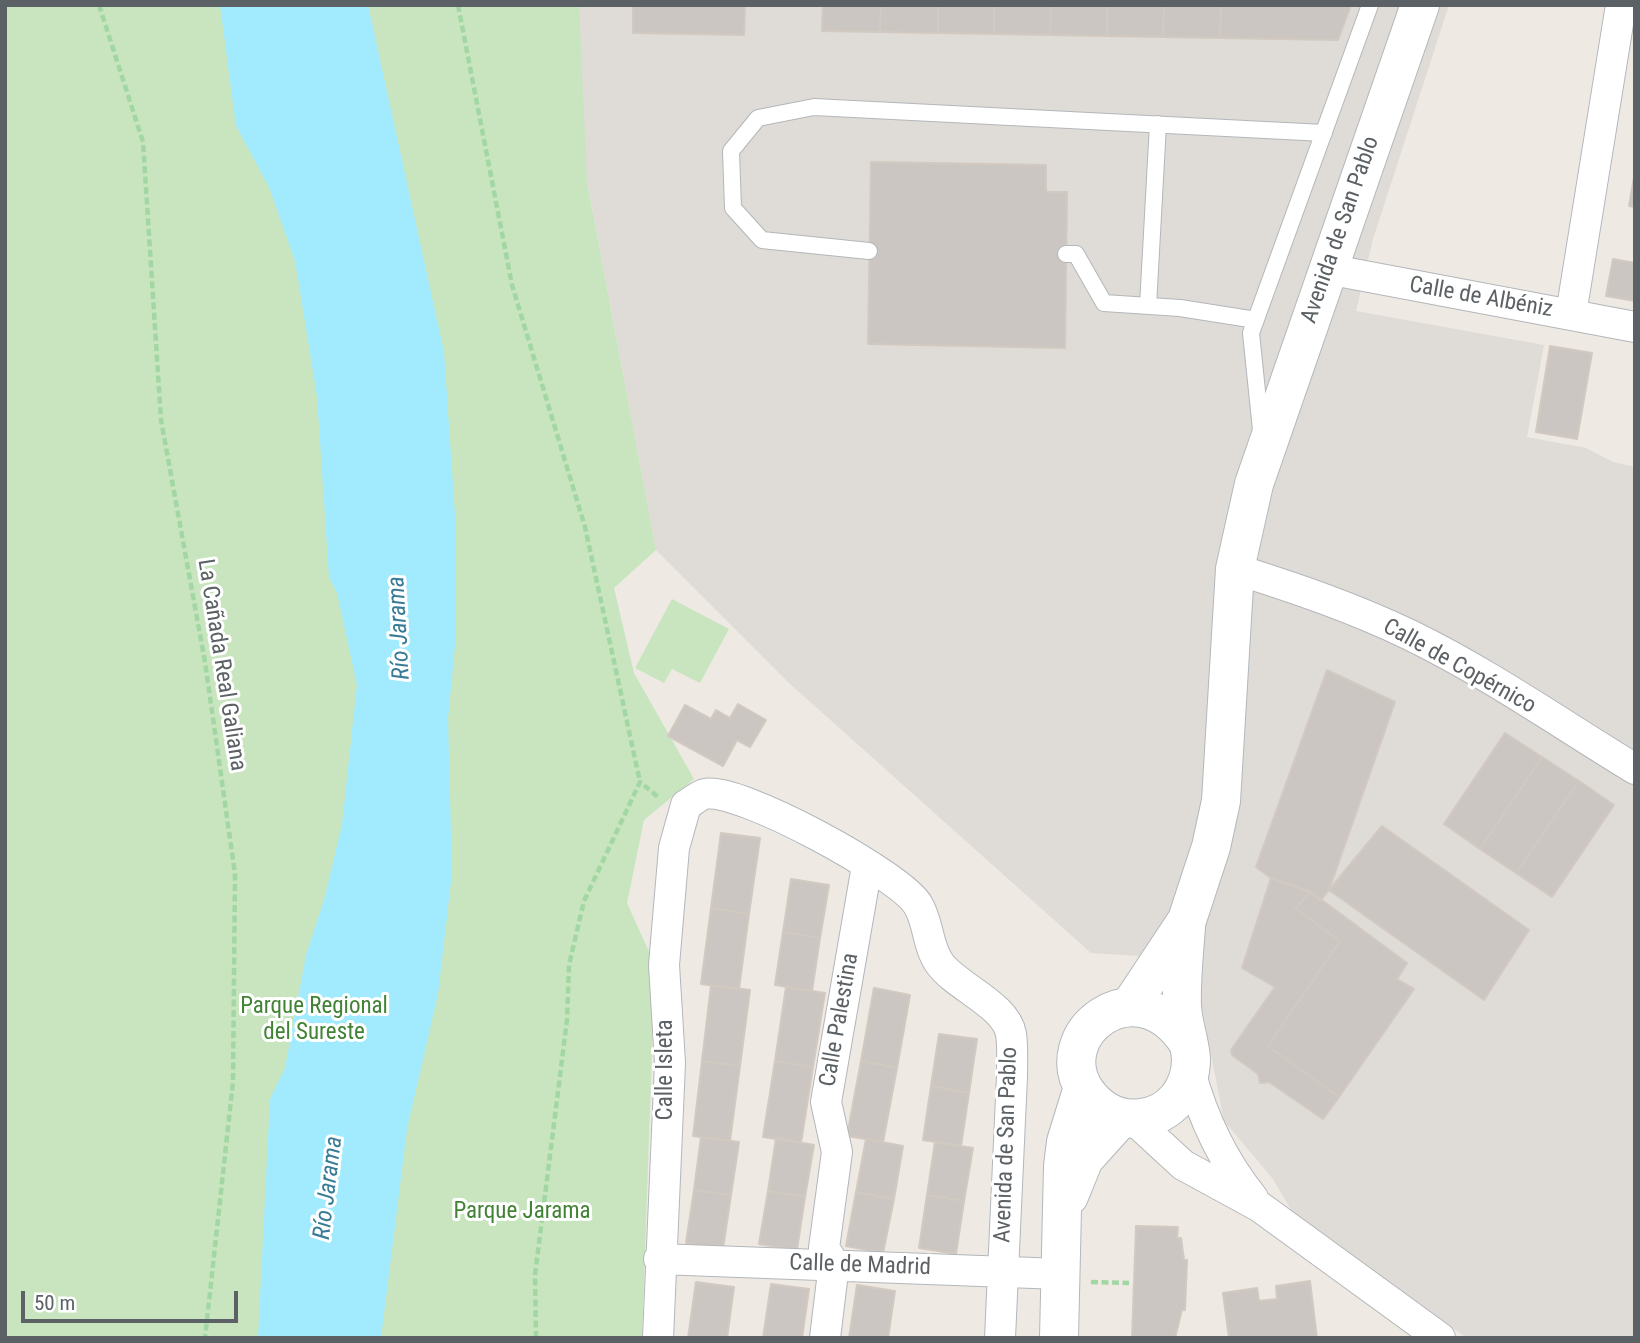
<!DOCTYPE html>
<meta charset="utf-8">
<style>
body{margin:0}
#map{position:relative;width:1640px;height:1343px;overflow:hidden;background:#eee9e3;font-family:"Roboto Condensed",sans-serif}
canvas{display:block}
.frame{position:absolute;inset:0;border:7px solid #5b6164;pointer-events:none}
.scale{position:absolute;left:21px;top:1291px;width:217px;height:32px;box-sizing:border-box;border:4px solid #5b6164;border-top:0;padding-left:9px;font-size:21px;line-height:24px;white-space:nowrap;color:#5b6164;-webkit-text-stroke:5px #fff;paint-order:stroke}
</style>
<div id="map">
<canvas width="1640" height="1343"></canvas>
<div class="frame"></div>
<div class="scale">50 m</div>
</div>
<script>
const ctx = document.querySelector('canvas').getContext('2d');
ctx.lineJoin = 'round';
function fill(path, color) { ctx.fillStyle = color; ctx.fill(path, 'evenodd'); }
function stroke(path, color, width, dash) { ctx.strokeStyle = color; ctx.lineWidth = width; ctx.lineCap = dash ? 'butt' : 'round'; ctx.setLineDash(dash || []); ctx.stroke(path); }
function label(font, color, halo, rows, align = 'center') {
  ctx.font = font + ' "Roboto Condensed",sans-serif'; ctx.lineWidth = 6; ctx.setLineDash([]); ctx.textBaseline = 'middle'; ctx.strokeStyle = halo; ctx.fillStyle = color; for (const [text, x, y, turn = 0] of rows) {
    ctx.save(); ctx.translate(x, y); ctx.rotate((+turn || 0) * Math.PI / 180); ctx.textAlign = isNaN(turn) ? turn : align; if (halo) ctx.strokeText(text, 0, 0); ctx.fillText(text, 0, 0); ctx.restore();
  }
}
fill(new Path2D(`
 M573,5H1449L1373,239L1356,311L1544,345L1527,437L1586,448L1613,462L1635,467V1338H1467L1293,1213L1273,1179L1224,1121L1196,977L1141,956L1091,953L789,683L656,550L568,78Z`), '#dfdbd7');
fill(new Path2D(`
 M5,5H579L587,181L656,550L614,588L634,673L694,779L644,820L627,903L655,965L642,1338H5Z
 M672,599L729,629L700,683L672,669L664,683L635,668Z`), '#c8e5bf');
fill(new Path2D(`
 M220,5H368L444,352L455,515L456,635L448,718L452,873L438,994L407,1129L381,1338H258L270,1099L285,1068L306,955L325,897L342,824L357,685L337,593L329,577L317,396L295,261L269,187L236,126Z`), '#a2ebff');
const building = new Path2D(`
 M633,5H745L744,35L633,33Z
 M823,5H881L880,32L822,31Z
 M881,5H938V33L880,32Z
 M938,5H994V34L938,33Z
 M994,5H1051L1050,35L994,34Z
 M1051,5H1107V36L1050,35Z
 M1107,5H1164L1163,37L1107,36Z
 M1164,5H1221L1220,38L1163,37Z
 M1221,5H1351L1338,40L1220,38Z
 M871,162L1046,165V192H1067L1065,348L868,344Z
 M1635,172V207L1629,206Z
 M1613,259L1635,263V301L1606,296Z
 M1550,346L1592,353L1577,439L1536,432Z
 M1327,670L1395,702L1329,890L1320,901L1311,892L1271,878L1256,867Z
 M738,704L766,720L750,747L737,740L723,766L668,736L685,705L711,719L716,710L730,718Z
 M1505,733L1542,757L1480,849L1444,824Z
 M1542,757L1579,781L1516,873L1480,849Z
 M1579,781L1614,805L1552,897L1516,873Z
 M1382,826L1529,930L1484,1000L1329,890Z
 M721,833L760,838L749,914L711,908Z
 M1271,878L1311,892L1295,908L1340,941L1268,1046L1339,1097L1323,1119L1269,1082L1260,1083L1258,1074L1232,1055L1231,1050L1275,987L1242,968Z
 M791,879L829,885L820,938L783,932Z
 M1311,892L1407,963L1397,979L1414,989L1339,1097L1268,1046L1340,941L1295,908Z
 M711,908L749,914L739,989L701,984Z
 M783,932L820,938L812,991L775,985Z
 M711,985L750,990L740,1066L702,1061Z
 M786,987L825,993L813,1067L775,1061Z
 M874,988L910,995L897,1068L861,1061Z
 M939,1034L977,1039L969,1093L931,1086Z
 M702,1061L740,1066L730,1141L693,1136Z
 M775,1061L813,1067L801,1143L763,1137Z
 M861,1061L897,1068L883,1142L847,1136Z
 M931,1086L969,1093L961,1146L923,1140Z
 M701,1137L739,1142L731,1195L694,1190Z
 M776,1138L814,1145L805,1197L768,1191Z
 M866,1139L903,1146L894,1199L856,1192Z
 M935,1142L973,1148L964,1201L927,1195Z
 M694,1190L731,1195L723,1249L686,1243Z
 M768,1191L805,1197L797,1250L759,1244Z
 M856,1192L894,1199L883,1253L846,1246Z
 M927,1195L964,1201L956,1254L919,1248Z
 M1136,1226L1178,1227L1177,1238H1181L1184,1260H1187L1185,1310H1182L1175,1338H1132Z
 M1310,1281L1317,1338H1229L1223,1293L1257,1288L1259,1301L1277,1299L1276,1286Z
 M696,1282L734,1287L727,1338H688Z
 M771,1284L809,1289L802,1338H763Z
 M857,1285L895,1291L888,1338H849Z`);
fill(building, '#cbc6c2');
stroke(building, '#d2c9c1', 2);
const lane = new Path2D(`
 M869,251L762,240L733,208L731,151L758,118L814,107L1324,133
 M1066,254H1076L1104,303L1180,308L1256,320
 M1148,306L1158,124
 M1261,430L1251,333L1370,5`);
const street = new Path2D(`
 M1327,269L1635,327
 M1571,314L1621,5
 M1235,569C1295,588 1354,608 1410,635C1488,673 1561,724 1635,769
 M1190,1071C1203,1119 1222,1160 1253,1198
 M1133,1119L1183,1165L1260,1207L1440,1338
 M659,1259L1061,1274
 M658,1338L670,1063L664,965L674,848L686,805C692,802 699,795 705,794C738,786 902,876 918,905C929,923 927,946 940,964C957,987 1006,1005 1011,1034C1013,1047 1012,1063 1012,1076L1000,1338
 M825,1338L834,1264L824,1248L837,1152L826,1102L867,866`);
const secondary = new Path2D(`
 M1186,927C1184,954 1181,980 1182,1007C1183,1024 1190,1042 1191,1059C1191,1089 1171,1115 1141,1118C1118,1121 1099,1110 1086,1092C1047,1035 1135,964 1187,1041
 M1130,1006L1187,920L1211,847L1221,801L1235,569L1254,484L1420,5
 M1069,1196L1084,1159L1121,1118
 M1059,1338L1063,1166L1066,1142L1083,1087`);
stroke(lane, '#b3b7ba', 18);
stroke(street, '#b3b7ba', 32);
stroke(secondary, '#b2b8bb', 40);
stroke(new Path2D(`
 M99,5L143,142L161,420L205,662L235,874L233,1082L205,1338
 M458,5L512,285L585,527L640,782
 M1091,1282L1129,1283
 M536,1338L535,1275L567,1020L569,965L584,901L640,782L658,797`), '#a2d7a4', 4.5, [7, 3.5]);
stroke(lane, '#fff', 16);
stroke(street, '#fff', 30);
stroke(secondary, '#fff', 38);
label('23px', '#5b6164', '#fff', [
 ["Avenida de San Pablo",1341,230,-71],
 ["Calle de Albéniz",1481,298,10],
 ["La Cañada Real Galiana",221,665,81],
 ["Calle de Copérnico",1459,667,29],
 ["Calle Palestina",840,1020,-80],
 ["Calle Isleta",666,1070,-90],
 ["Avenida de San Pablo",1007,1145,-88],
 ["Calle de Madrid",860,1266,2]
]);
label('23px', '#418234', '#fff', [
 ["Parque Regional",314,1007],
 ["del Sureste",314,1033],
 ["Parque Jarama",522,1212]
]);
label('italic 24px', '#377b96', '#fff', [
 ["Río Jarama",400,628,-93],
 ["Río Jarama",329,1188,-83]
]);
</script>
